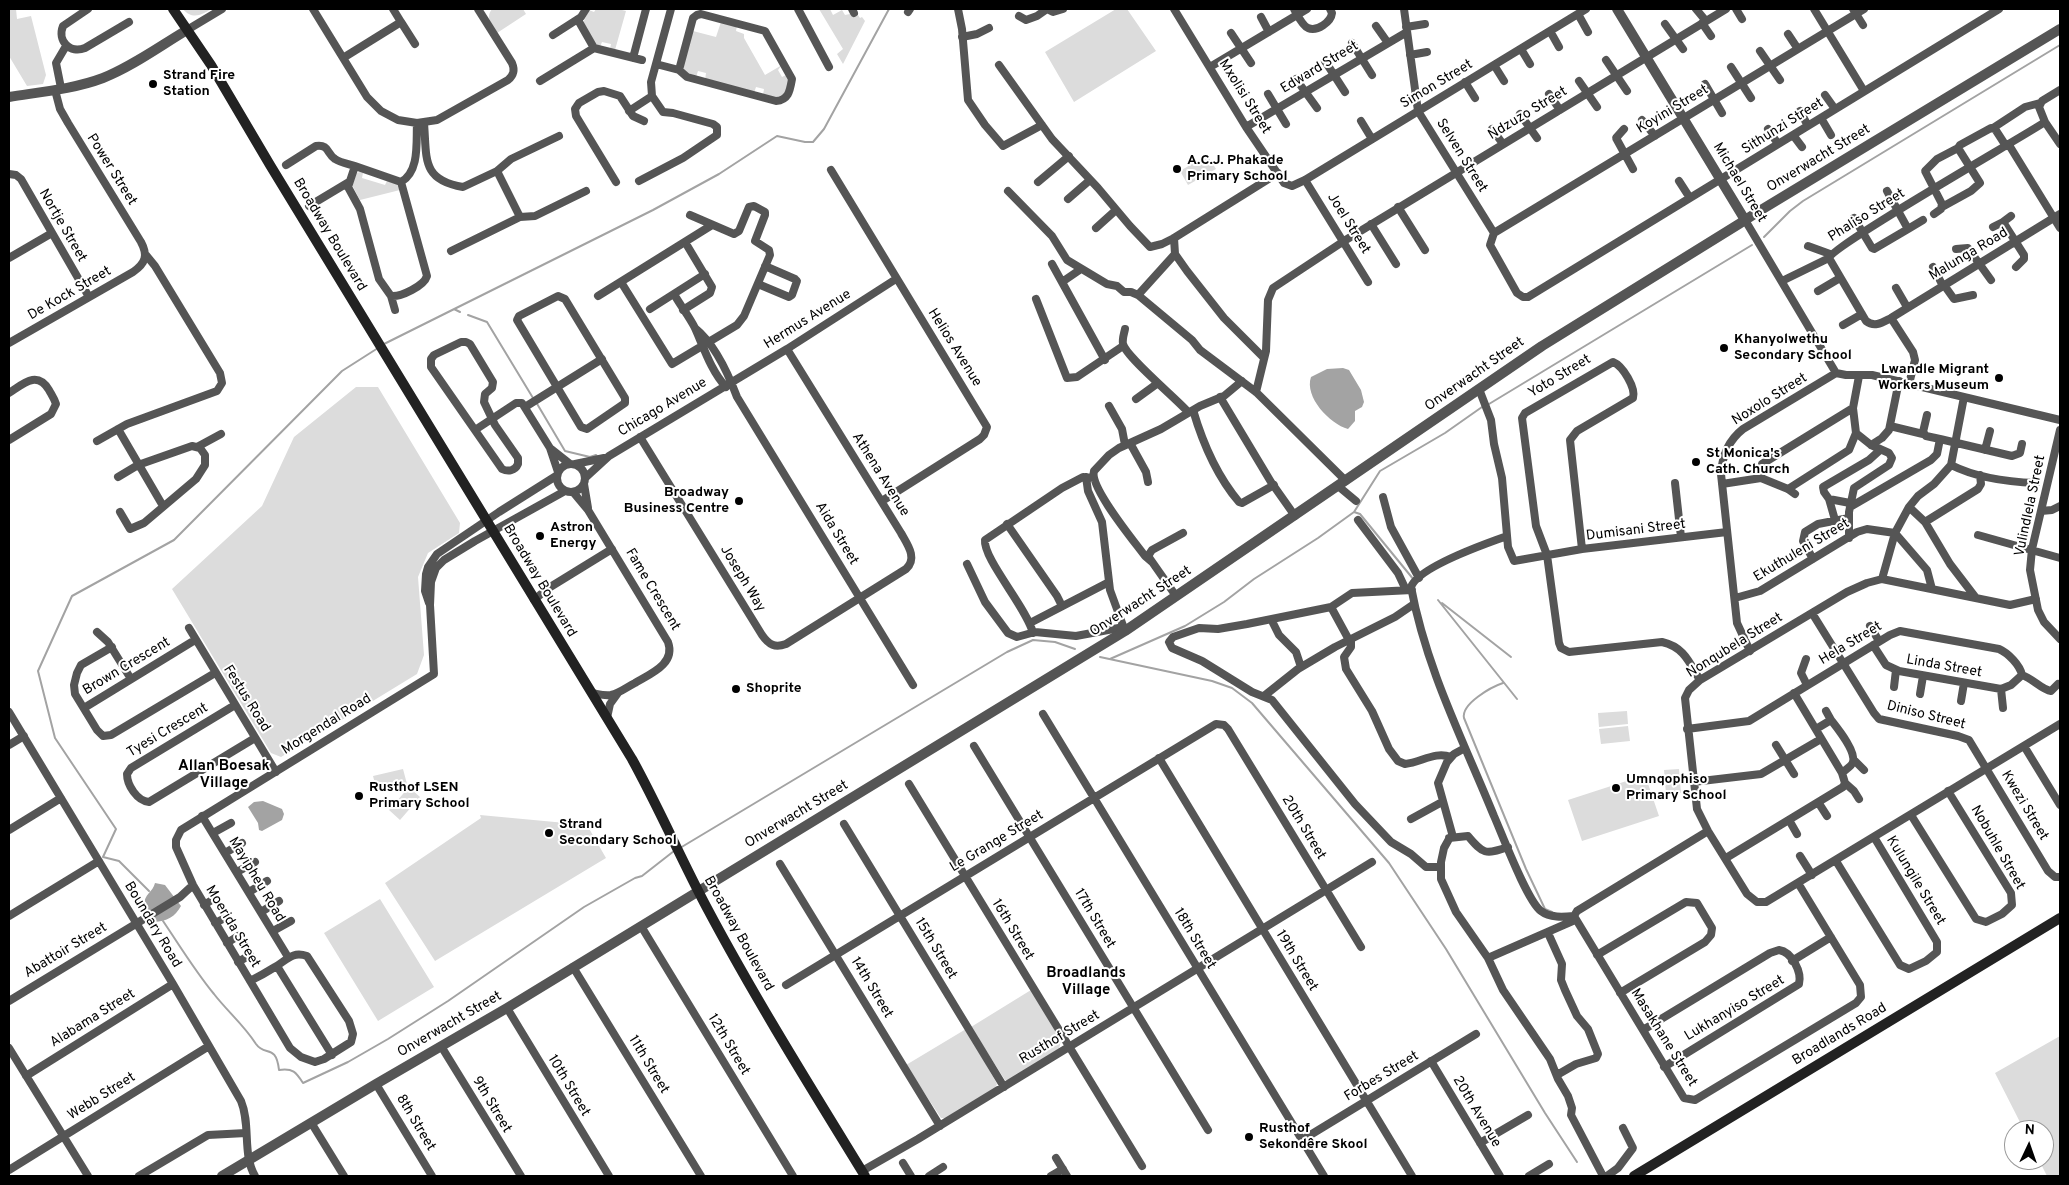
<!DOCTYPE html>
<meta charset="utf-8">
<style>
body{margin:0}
#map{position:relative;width:2069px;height:1185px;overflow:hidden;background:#fff;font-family:Overpass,sans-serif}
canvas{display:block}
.frame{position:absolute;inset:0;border:10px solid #000;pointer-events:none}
.north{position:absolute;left:2004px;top:1120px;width:50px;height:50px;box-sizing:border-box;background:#fff;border:1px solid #999;border-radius:50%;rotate:3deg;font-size:14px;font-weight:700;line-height:20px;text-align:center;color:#000}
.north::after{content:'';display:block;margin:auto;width:18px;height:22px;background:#000;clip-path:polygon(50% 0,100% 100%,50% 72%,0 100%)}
</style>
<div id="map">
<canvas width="2069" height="1185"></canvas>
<div class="frame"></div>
<div class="north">N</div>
</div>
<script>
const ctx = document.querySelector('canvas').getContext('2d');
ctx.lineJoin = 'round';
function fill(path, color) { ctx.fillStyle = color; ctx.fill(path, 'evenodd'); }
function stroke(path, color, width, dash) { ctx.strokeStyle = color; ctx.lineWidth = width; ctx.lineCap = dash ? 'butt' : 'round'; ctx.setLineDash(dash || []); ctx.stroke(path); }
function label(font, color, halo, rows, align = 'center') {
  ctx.font = font + ' Overpass,sans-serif'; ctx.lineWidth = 4; ctx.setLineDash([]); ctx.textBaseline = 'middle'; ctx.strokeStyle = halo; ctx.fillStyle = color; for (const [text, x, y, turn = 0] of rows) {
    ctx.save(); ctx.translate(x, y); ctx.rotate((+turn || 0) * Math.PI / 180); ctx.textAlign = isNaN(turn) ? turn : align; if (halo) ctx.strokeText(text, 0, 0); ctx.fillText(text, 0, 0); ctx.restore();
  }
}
fill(new Path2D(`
 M9,9H16L17,19L31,16L46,75L43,84L27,86L9,56Z
 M183,9H211C202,15 192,20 183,9Z
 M492,9H523L526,14L497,33C492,25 485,18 492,9Z
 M596,9H618L626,11L615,50L610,49L611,44L602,42L600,47L595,43L583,23L589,10L594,12Z
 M819,9H830L833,15L842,10L845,15L850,14L853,17L858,15L860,18L862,17L865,21L843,64L837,54L843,49Z
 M1116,9H1127L1156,51L1074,102L1045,52Z
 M721,22L737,26L736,31L744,34V38L765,75L782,65L778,70L782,77L788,74C792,83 787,92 780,99L763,95L764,89L756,87L754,93L705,80L706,73L698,71L696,77L684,72L683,68L693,31L716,37Z
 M1207,155L1216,169L1188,185L1180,171Z
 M360,172L363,173L362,178L385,185L387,181L397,184L400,190L360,200L352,185L356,173Z
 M356,387H378L460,523L459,533L428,553L418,577L424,655L417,674L281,757L271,753L172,589L262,506L294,437Z
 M1627,711L1628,724L1599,727L1598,713Z
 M1628,726L1630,741L1601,744L1599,729Z
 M403,769L407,784L377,791L373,776Z
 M1679,769L1681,793L1666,794L1664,770Z
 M1645,775L1659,816L1582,841L1568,800Z
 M409,787L420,797L400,820L389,810Z
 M480,815L587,825L606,858L435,961L385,883L481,818Z
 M380,899L434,987L378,1021L324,933Z
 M1031,990L1061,1040L1059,1049L1008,1080H1005L971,1027Z
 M966,1029L997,1084L995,1088L946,1118H941L906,1065Z
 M2060,1036V1176H2047L2039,1160H2044V1130H2024L1995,1073Z`), '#dcdcdc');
fill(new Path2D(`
 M1343,368L1349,370L1361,390L1364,402L1362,407L1355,411V421L1348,429C1330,424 1304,397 1311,377L1327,369Z
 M263,801L282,809L284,814L282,820L262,831L259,830L258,823L248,807L254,802Z
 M155,883L165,885L181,906C175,917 167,921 154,922L144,905C144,894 153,892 155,883Z`), '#a3a3a3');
stroke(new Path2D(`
 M1764,237L1790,211L1803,201L2060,45
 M454,309L460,312
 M468,315L487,322L533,398
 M384,344L653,210L719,174L777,136L805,142H813L824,129L889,9
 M536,402L565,451L590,457L596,455L597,456
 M1489,404L1752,245
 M1354,512L1380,471L1445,433L1482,407
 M1438,600L1517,699
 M1442,603L1511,657
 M1100,657L1212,681L1232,688L1252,703L1389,863L1446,949L1545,1113L1577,1162
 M1110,659L1185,626L1224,602L1254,579L1318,538L1354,512L1360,514L1414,580
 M1503,683C1491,687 1461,704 1464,718L1526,869L1545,909L1552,912
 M680,848L1007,652L1033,640L1055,642L1075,649
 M149,891L119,861L103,857L116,829L55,738L38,671L72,596L174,540L342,371L378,348
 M163,921C180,946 195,971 214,994C227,1011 244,1025 256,1044C265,1057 276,1043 279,1070C293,1068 296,1072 303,1083L348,1062L388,1039L448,1001L584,907L635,878L642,876L674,851`), '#a3a3a3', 2);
stroke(new Path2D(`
 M88,9L63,26C57,41 70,54 85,48L129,22
 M313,9L367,97L381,111L398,120L417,123L437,120L508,80C514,75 515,70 512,63L478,9
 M798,9L829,67
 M852,9L854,13
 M958,9L962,29L968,100L985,125L1003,146L1042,125
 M1047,9L1053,12L1063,9
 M1174,9L1246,127L1284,183L1292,186L1305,180L1586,9
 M1294,9C1297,14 1302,26 1308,28C1317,32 1331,22 1332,13L1330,9
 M1404,9L1418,111L1494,233
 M1696,9L1706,21
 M1736,9L1742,19
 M1814,9L1864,91
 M1853,9L1863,25
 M908,12L910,9
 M1578,14L1588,32
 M1019,16L1026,20L1037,16L1047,9
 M1261,17L1269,32
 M578,20L594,48
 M401,22L415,44
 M1702,23L1711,36
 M1665,24L1683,49
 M1376,26L1388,43
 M1406,27L1425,24
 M187,30L222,9
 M1550,31L1559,47
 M1231,33L1251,63
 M1788,34L1798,49
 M553,35L581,17L586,9
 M962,37L977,34L989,28
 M1352,43L1372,75
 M1521,49L1530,64
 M1760,51L1780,80
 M1410,55L1427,52
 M343,58L401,22L393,9
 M633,58L646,9
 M1606,60L1627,91
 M1325,61L1345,92
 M656,64L679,70L687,77L776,101C789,100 790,90 792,79L765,31L701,14L697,15L693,18L679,70
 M999,65L1052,139L1098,188L1130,226L1150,247L1162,244L1174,238L1278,173
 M1494,65L1504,81
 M1210,67L1307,9
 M1731,67L1751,98
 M1296,79L1317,108
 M540,81L594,48L642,60
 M1579,81L1597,107
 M1465,82L1475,98
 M1705,84L1722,113
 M61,88L56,63L66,46
 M2060,90L2042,101L2039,107L2045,122L2060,144
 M1268,94L1286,124
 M1549,94L1560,110
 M1825,95L1835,109
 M652,96L651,82L671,9
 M629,111L652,96
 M1800,111L1808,126
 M1520,114L1537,138
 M1821,118L1831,135
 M1642,120L1655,136
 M1361,121L1372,139
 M2045,122C2019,139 1833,245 1829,258L1866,321C1875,328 1883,322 1891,318L2060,214
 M424,123C427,158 421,180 463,187L497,171L511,159L559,136
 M1246,127L1407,32
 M1993,128L2025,107L2040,103
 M1492,129L1503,144
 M1624,129L1616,138L1633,169
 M1768,129L1778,144
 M1793,135L1802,147
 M2009,145L2060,228
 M286,165L316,146C329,144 327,154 335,159C341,163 349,164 355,166
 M831,170L987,427L984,435L980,439L882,501
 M497,171L520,217
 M9,174L16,175L21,179L89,297
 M1305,180L1368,282
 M639,181L683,158L717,135V127L713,124L673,113L663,112L652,96
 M1679,181L1690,198
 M401,182C420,171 416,142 417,123
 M616,182L576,116L575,109L579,103L598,92L604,91L620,96L633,116L644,121
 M1038,182L1069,156
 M1008,191L1052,236L1067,260L1107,284L1117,286L1124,292H1131L1138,295L1192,340L1200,350L1256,392L1346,481
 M1887,191L1908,229L1923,220
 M1068,199L1090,180
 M309,206L349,182
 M1398,207L1425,250
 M1942,207L1971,191L1980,183L1958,148L1960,145L1991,128L1995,129L2006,146
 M1934,214L1941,209L1942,204L1925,171L1937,159L1958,148
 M1854,218L1872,248L1874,249L1908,229
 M1745,220L1836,373
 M2003,222L2011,216
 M1371,224L1396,264
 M1993,227L2003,222L2024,255V259L2016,267
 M1096,228L1116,210
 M1494,233L1490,245L1517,293L1523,297H1528L1999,9
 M1494,233L1864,9
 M1174,238L1175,254L1187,271L1224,318L1264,358
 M1808,246L1830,254
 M1956,249L1968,248L1991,280
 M451,251L520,217L535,216L586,191
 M9,258L52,233
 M1052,264L1105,360
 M1933,267L1943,286
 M1782,281L1829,258
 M621,282L672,364L737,325L744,316L770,255L769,250L755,241L765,215V212L754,206L749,207L739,231L734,234L690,215
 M1062,282L1081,269
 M758,284L789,297L792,295L797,281L795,279L765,266
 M1944,285L1954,299L1973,295
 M1896,288L1907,307
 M1818,291L1840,278
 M674,294C680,305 689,316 695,328C704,348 711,371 726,387
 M1138,295L1175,254
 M391,296C401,297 424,286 427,276L401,182
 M558,296L565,299L625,398V403L587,429L581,427L517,320L519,316Z
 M598,296L712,225
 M1036,299L1067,378L1077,377L1123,346
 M650,309L705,274
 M395,310L391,296L379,279L360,209L348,187L355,166L401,182
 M683,310L710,293L712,287L685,242
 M1891,318L1913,352L1915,360L1909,384
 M1843,325L1862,314
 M695,328C715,344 728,373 737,397L913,685
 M1125,329C1124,334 1122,339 1123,344C1126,357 1177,399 1188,412
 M461,342H466L470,344L493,382L492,388L485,394L484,402L495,425L518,458V464C515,471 508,472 502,469L431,367V359L434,355Z
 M9,343L133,272C146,263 148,255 141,242L68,123L60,109L55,90
 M1479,389L1491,420L1494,444L1502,478L1508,547L1514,561L1582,549L1727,532
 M1256,392L1266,351L1268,300L1273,288L1344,241L1726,9
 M9,393C23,384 37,370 49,390C51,394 54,398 56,404L51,414L9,440
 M1220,397L1271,482L1295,516
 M1136,399L1158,383
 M1109,406L1122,429L1125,445
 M525,407L602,359
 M1193,410C1203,444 1216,475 1239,502L1242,503L1274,485
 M1890,426L1923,434
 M118,429L163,506
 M475,430L516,403H522L550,448L558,472
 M2060,430L2032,549L2030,570L2038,610L2044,622L2060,639
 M640,437L762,635C769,645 775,648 786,644L906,569C918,558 907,544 901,533L787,349
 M1940,439L2012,456L2020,453L2022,444
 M97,441L127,424L217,391L222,383L220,373L155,266L146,255
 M1130,443L1146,472L1148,482
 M1871,445L1882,438L1889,430L1899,381
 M197,447L221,434
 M551,449L570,464
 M1985,450L1990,431
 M557 478a14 14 0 1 1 28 0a14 14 0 1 1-28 0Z
 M575,464L604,458
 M1951,465C1977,478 2007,482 2036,483
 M118,477L138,465L192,446L200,448L205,455V465L196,479L144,523L130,529L120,512
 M1086,477L1088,491L1102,522L1110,590L1125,631
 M585,478L609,456L787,349L896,279
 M1675,483L1681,537
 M584,484L588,508
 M1722,484L1761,478
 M1338,486L1356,501
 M1788,489L1849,450L1856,433L1853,408
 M573,492L588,510L668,642C676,664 650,674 635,683C627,687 620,693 611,695C604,696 598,694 592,693
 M1795,494L1788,489L1761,478L1762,464L1853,408L1859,376
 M1383,497L1391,527L1419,578
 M1829,499L1835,520
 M1850,503L1829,499L1824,492L1823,487L1869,460L1880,450
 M1850,507L1931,460L1937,454L1940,439L1926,436L1923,432L1927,415
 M1909,507L1925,522L1950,564L1976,598
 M2041,511L2052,510L2060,506
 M1358,520L1398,573L1406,590
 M1925,522L1978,489L1981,484L1980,475
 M1007,524L1057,596L1062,606
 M1978,535L2060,558
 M1507,536C1487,543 1418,567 1411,587C1426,668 1463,740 1494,816C1502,834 1527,901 1541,911C1550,918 1563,917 1574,916
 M1849,538V512L1854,488L1889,465L1892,458L1889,453L1871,445L1856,433
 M1582,549L1570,440L1577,431L1633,398C1636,388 1623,366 1613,362L1525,413L1522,418L1536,526L1547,555L1559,643L1561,648L1569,652L1662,642C1684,647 1689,662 1700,680
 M1813,559L1803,541L1805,532L1818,524L1849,518
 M1152,562L1145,556C1134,541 1089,487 1094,471L1109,455L1119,448L1161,429L1200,406L1224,396L1242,381
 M967,564L985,602L1008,633L1017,637L1035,632L1076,636L1124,627
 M1932,589L1927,570L1895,533L1909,507L1918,496L1934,484L1951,465L1964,397
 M1412,590L1352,593L1331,607L1247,624L1218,629L1199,628L1173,637L1169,642L1172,648L1202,661L1252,692L1272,700L1355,804L1391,842L1411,854L1426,867H1440
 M1176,596L1148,556L1152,550L1183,533
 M1735,598L1760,591L1857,532L1867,529L1895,533L1882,579
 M2036,599L2010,605L1882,579L1867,583L1847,592L1700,680L1689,690L1685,698L1697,809L1708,831L1747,894L1757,902H1766L2060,724
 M534,600L547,589L612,549
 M429,603L425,591L426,574L428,567L437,554L499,512L556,476
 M1331,607L1349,640
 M1812,613L1874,713L1879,719L1958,736L1969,740L2048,871L2055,877H2060
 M1272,621L1279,635L1296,652L1301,667
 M1030,623L1109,582
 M1870,626L1879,641
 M189,628L276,772
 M97,632L108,642L131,679
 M1033,633C1027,608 983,559 985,540L1062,488L1083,477L1094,478
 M1351,639V647L1344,657L1346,669L1372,711L1389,749L1398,761L1405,764C1422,762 1435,751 1451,757
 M112,647L81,665L77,673L74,685L75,694L97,730L103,736L111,735L215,673
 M1750,651L1737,623L1721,474C1722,456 1729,440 1743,429L1836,373L1846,375H1872L2060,420
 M1806,659L1801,673L1807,685
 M2022,675C2032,678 2042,690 2051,691L2058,684
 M1894,687L1896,670
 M2001,689L2003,708
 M1920,694L1923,676
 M1264,696L1298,669L1335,647L1395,617L1414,604
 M1961,701L1964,683
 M235,705L131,768L127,774C127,785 137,801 149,802L255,738
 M84,708L195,640
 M1826,711L1831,720
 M9,712L173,984L241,1101C251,1125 242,1154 255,1176
 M1043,714L1324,1176
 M607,718L610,704L618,693
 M1687,729L1749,721L1890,635L1900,631L1999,649C2008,653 2020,665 2022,675L2011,685L2001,689L1899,671L1886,665L1873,645
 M1816,729L1831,720C1838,729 1856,751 1853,762C1852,766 1845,770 1842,773
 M9,745L24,736
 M1776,745L1794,774
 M974,746L1208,1130
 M2024,746L2060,805
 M1465,748L1454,754L1447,762L1438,783L1453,837L1449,839L1444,848L1441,862V879L1456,912L1488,958L1503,990L1550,1059L1558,1079L1568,1096L1572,1108L1571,1115L1603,1176
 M1159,758L1412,1176
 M1854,760L1864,770
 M1693,782L1761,774L1821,739
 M1845,783L1854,791L1859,799
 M909,784L1142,1166
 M1818,802L1827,816
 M1911,815L1976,919L1986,922L2002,914L2012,905L2011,893L1948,791
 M202,816L288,957
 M1411,819L1442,802
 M1789,820L1797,834
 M844,824L1004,1087
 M9,830L61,798
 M1708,831L1577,911L1574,916L1684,1098L1695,1100L1700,1097L1856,1003L1861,997L1860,985L1798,883
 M213,833L231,823
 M1449,838L1468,836C1483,854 1485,855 1508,847
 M225,853L242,843
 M1800,856L1812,875
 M1726,858L1843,787L1845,783L1842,773L1794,693
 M1836,861L1900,965L1909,969L1926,961L1937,952V942L1874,837
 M780,864L940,1126
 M237,872L255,862
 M249,892L267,881
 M204,905L215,898
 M261,912L279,901
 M9,916L99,861
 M215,923L227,917
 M641,926L793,1176
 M273,931L291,921
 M1548,933L1562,964L1561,980L1565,990L1577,1016L1588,1029L1598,1054L1596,1058L1576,1064L1557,1075
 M227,943L238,936
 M1597,955L1686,902L1697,903L1712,928L1711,935L1705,942L1620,993
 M1488,958L1575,920
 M1792,961L1831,937
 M238,962L250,955
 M277,966L332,1055
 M573,967L701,1176
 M250,981C258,977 267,972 275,967C287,960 292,951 307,956L349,1021L353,1034L351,1042L324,1059L315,1062L301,1057L290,1048L193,885L176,847V840L181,830L434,674L430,605L431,582L436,568L444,560L475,541L565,491
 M786,985L1216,724L1224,725L1228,729L1361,947
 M9,1001L180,897L193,885
 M507,1008L609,1176
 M1643,1030L1770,953L1779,950C1792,952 1802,972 1799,984L1664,1067
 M441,1046L521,1176
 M9,1048L88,1176
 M1431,1061L1500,1176
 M26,1076L173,984
 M376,1084L432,1176
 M312,1124L344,1176
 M1302,1140L1476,1034
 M1480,1143L1528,1115
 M1056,1158L1067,1176
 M903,1163L911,1176
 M9,1170L209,1046
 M862,1171L918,1139L1372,862
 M139,1176L208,1135L246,1133
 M929,1176L943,1167
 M1051,1176L1063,1169
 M1529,1176L1549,1164
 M1607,1176L1618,1168L1633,1148L1623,1128`), '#555', 8);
stroke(new Path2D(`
 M1617,9L1745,220
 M9,97C40,92 74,89 103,78C133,66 160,46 187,30
 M222,1176L376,1084L507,1008L1125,631L1542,346L1739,224L1756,213L2060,29`), '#555', 10);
stroke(new Path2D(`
 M173,9L211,65L270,165L632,759C659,808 681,859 707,908C756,1000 811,1088 865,1176
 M1634,1176L2060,918`), '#222', 10);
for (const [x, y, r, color] of [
 [153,84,5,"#000"],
 [1177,169,5,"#000"],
 [1724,348,5,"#000"],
 [1999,378,5,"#000"],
 [1696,462,5,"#000"],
 [739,501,5,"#000"],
 [540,536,5,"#000"],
 [736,689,5,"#000"],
 [1616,788,5,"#000"],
 [359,796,5,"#000"],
 [549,833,5,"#000"],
 [1249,1137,5,"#000"]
]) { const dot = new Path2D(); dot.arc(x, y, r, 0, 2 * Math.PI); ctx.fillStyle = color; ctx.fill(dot); stroke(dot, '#fff', 2); }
label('14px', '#000', '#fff', [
 ["Edward Street",1320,68,-31],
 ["Simon Street",1437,85,-31],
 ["Mxolisi Street",1244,97,58],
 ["Koyini Street",1673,110,-31],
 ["Ndzuzo Street",1528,114,-31],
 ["Sithunzi Street",1783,127,-32],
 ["Selven Street",1461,156,58],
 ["Onverwacht Street",1819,159,-31],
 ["Power Street",111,170,58],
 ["Michael Street",1739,183,59],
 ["Phaliso Street",1867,216,-32],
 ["Joel Street",1348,224,58],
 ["Nortje Street",62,226,60],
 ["Broadway Boulevard",329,235,59],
 ["Malunga Road",1969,255,-31],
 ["De Kock Street",70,294,-30],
 ["Hermus Avenue",808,320,-32],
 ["Helios Avenue",954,348,58],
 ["Onverwacht Street",1475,375,-35],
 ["Yoto Street",1560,377,-31],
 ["Noxolo Street",1770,400,-32],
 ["Chicago Avenue",663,408,-31],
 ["Athena Avenue",880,475,58],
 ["Vulindlela Street",2031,506,-78],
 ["Dumisani Street",1636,531,-7],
 ["Aida Street",836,534,59],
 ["Ekuthuleni Street",1802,551,-31],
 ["Joseph Way",742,579,59],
 ["Broadway Boulevard",539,581,59],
 ["Fame Crescent",652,590,59],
 ["Onverwacht Street",1141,602,-33],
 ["Hela Street",1851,644,-31],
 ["Nonqubela Street",1735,646,-32],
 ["Brown Crescent",127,667,-31],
 ["Linda Street",1944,667,10],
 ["Festus Road",246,699,58],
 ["Diniso Street",1926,716,14],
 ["Morgendal Road",327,725,-32],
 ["Tyesi Crescent",168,731,-31],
 ["Kwezi Street",2024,806,59],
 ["Onverwacht Street",797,815,-31],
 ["20th Street",1303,828,59],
 ["Le Grange Street",997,842,-31],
 ["Nobuhle Street",1997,848,60],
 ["Mayipheu Road",256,880,59],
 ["Kulungile Street",1915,881,59],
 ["17th Street",1094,919,59],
 ["Boundary Road",152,925,59],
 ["Moerida Street",232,927,59],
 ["16th Street",1012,930,59],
 ["Broadway Boulevard",738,934,61],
 ["18th Street",1194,939,59],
 ["15th Street",935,949,59],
 ["Abattoir Street",66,951,-31],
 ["19th Street",1296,961,59],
 ["14th Street",871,988,59],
 ["Lukhanyiso Street",1735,1009,-31],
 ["Alabama Street",93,1019,-32],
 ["Onverwacht Street",450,1025,-30],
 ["Broadlands Road",1840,1035,-31],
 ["Rusthof Street",1060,1038,-31],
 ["Masakhane Street",1663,1038,58],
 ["12th Street",728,1045,59],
 ["11th Street",648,1065,59],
 ["Forbes Street",1382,1077,-31],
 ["10th Street",568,1086,59],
 ["Webb Street",102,1097,-32],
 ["9th Street",491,1105,59],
 ["20th Avenue",1476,1112,59],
 ["8th Street",415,1123,59]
]);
label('bold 14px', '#000', '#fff', [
 ["Strand Fire",163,76],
 ["Station",163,92],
 ["A.C.J. Phakade",1187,161],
 ["Primary School",1187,177],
 ["Khanyolwethu",1734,340],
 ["Secondary School",1734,356],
 ["Lwandle Migrant",1989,370,"right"],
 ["Workers Museum",1989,386,"right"],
 ["St Monica's",1706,454],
 ["Cath. Church",1706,470],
 ["Broadway",729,493,"right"],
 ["Business Centre",729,509,"right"],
 ["Astron",550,528],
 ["Energy",550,544],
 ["Shoprite",746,689],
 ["Umnqophiso",1626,780],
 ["Primary School",1626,796],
 ["Rusthof LSEN",369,788],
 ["Primary School",369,804],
 ["Strand",559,825],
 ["Secondary School",559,841],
 ["Rusthof",1259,1129],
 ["Sekondêre Skool",1259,1145]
], 'left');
label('bold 15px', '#000', '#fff', [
 ["Allan Boesak",224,767],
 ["Village",224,784],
 ["Broadlands",1086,974],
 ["Village",1086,991]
]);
</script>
